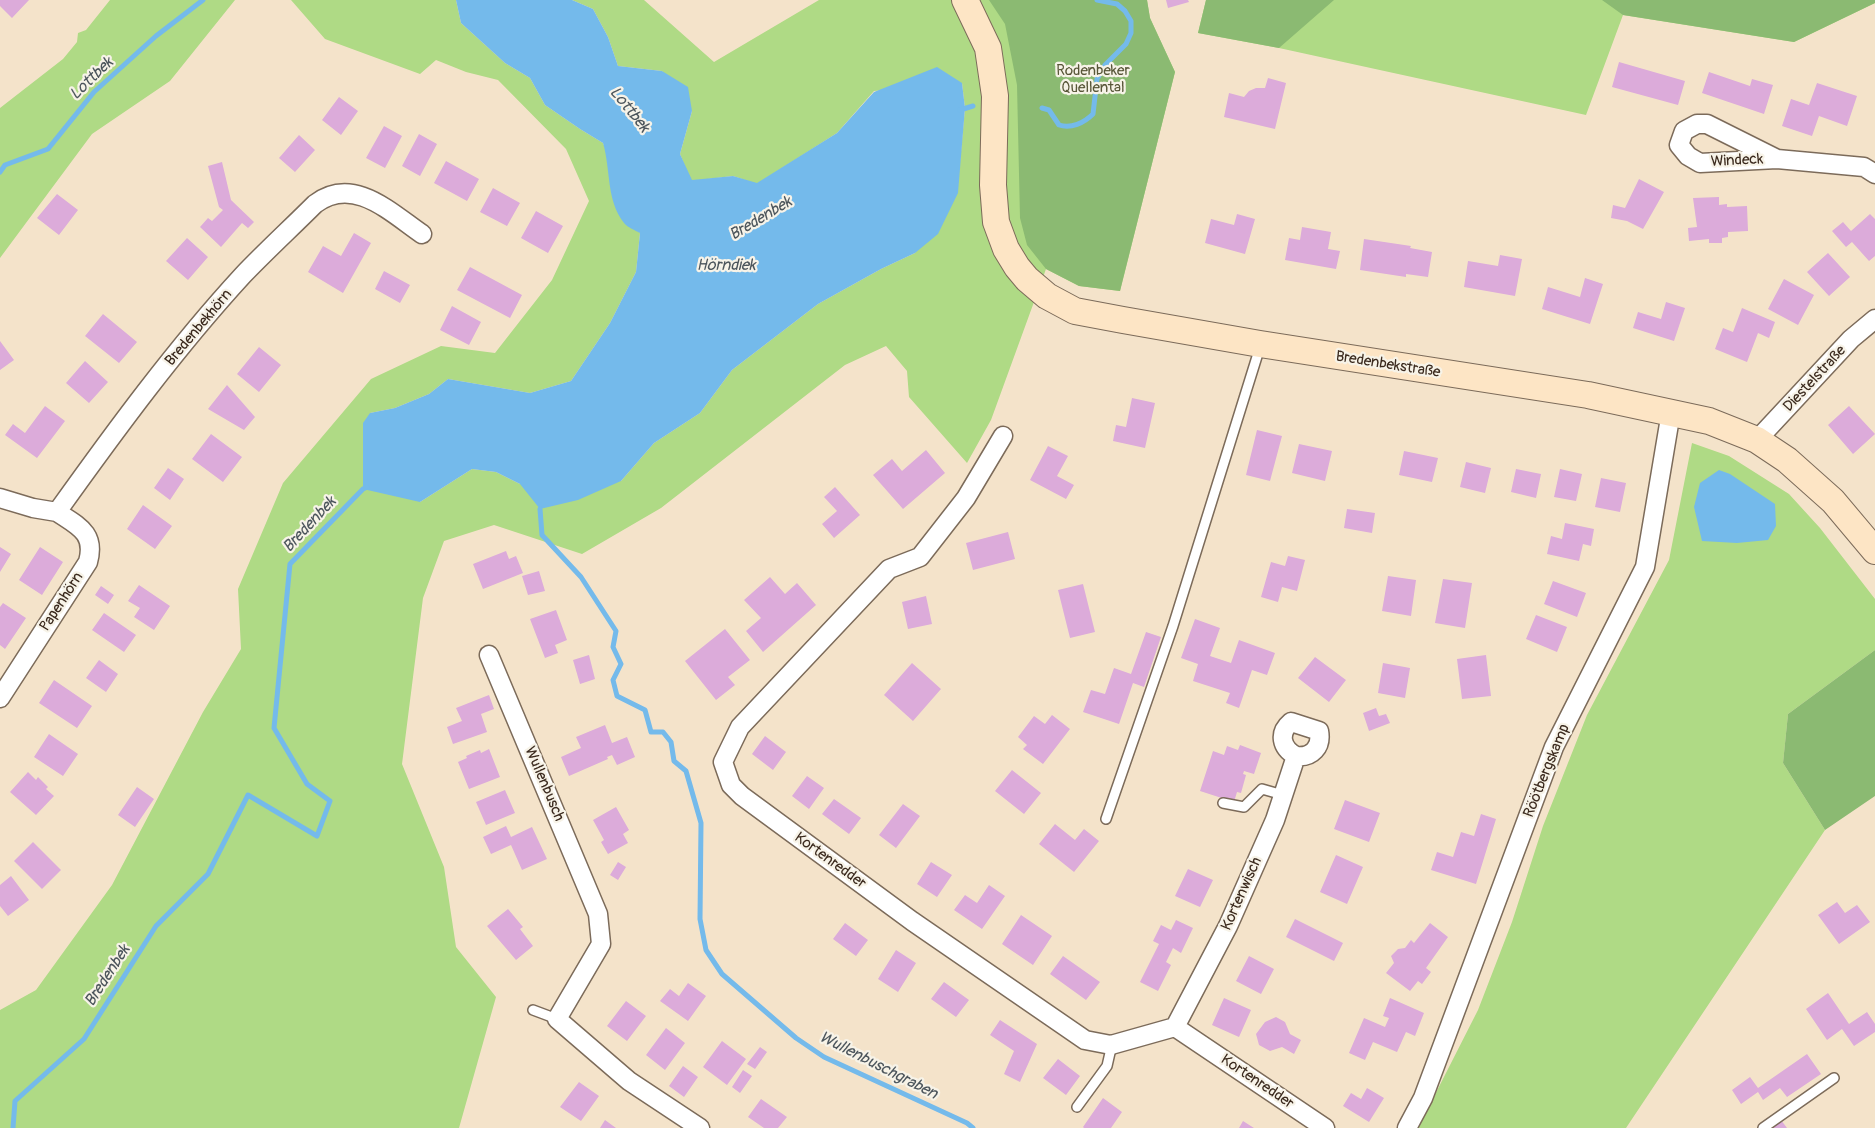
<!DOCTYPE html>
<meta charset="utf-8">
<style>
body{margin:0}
canvas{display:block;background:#f4e3ca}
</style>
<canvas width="1875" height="1128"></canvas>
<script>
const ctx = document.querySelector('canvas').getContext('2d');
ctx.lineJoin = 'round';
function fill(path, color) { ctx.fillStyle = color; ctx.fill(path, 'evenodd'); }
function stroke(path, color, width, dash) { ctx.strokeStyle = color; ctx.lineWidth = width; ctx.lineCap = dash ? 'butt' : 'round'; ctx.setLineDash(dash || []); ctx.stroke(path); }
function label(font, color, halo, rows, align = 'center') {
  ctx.font = font + ' Pangolin,sans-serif'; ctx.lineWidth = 4.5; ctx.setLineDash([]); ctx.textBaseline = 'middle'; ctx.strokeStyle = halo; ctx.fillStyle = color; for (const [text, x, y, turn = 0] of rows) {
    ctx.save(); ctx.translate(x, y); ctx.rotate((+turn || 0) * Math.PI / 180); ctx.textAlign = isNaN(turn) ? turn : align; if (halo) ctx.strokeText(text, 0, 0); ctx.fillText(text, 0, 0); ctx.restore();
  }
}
fill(new Path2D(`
 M110,0H235L170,81L92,134L0,258V108L63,59L77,42L78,33L86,30Z
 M291,0H456L461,23L505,63L530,78L545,105L580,129L603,143L640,233L636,272L610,323L571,381L530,393L448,379L429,394L395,408L370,413L420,502L472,469L496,472L520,484L621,481L654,443L700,413L732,370L818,304L881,269L915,253L960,162L965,108L962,83L874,91L837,133L757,184L733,176L691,181L680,154L692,111L662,71L618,66L608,37L593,9L572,0H644L714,62L819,0H1147L1150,18L1175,72L1120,291L1079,286L1046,269L991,420L967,463L909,397L907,371L886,346L845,365L661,508L582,554L494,525L444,541L423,598L402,764L444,867L456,947L496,997L459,1128H0V1010L36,990L112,885L203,712L241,649L238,589L283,483L371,379L441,346L495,353L552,280L589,201L566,149L498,80L466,72L436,60L420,74L325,39Z
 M1206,0H1875V3L1794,42L1623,15L1586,115L1279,48L1198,33Z
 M1692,443L1729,456L1789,494L1820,528L1875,599V650L1788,714L1783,763L1825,830L1626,1128H1418L1478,1010L1512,922L1543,826L1587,715L1669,560Z`), '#afda85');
fill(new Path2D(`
 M989,0H1147L1150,18L1175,72L1120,291L1079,286L1046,269L1027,245L1020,218L1017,85L1005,24Z
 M1206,0H1334L1279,48L1198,33Z
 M1602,0H1875V3L1794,42L1623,15Z
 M1875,650V796L1825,830L1783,763L1788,714Z`), '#8bba72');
fill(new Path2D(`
 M456,0H572L593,9L608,37L618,66L662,71L688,87L692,111L680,154L692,180L733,176L757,183L837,133L874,92L937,67L962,83L965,108L958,193L938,234L915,253L881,269L818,304L732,370L700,413L654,443L621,481L578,500L540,509L520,484L496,472L472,469L420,502L363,489V423L370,413L395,408L429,394L448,379L530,393L571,381L610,323L636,272L640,233C635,230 628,228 624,223C606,200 611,170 603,143L580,129L545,105L530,78L505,63L461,23Z
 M1719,470L1730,474L1775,504L1776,526L1768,540L1737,543L1702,541L1694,507L1700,483Z`), '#74baeb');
stroke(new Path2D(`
 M1042,108L1049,110L1059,125C1071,129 1084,123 1093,114L1097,79L1105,65L1126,44L1131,33V21L1125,11L1117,4L1097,0
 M960,110L973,106
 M0,172L5,165L48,149L94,92L156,36L203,0
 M540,509L542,535L581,577L616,631L613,647L621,664L613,680L617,696L645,710L651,732H663L671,742L674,761L686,771L701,823L700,919L706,950L722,974L796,1038L824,1057L967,1123L973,1128
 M13,1128L15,1101L84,1039L156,926L208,874L248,795L317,836L330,801L307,784L274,728L290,564L363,489L367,487`), '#74baeb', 5);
fill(new Path2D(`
 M0,0H29L12,18L0,6Z
 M1166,0H1188L1189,2L1168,8Z
 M1619,62L1685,81L1678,105L1612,87Z
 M1709,72L1750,86L1752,79L1773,85L1764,114L1702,93Z
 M1268,78L1286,83L1275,129L1224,117L1229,93L1244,97L1249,91L1256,88H1265Z
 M1817,83L1857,96L1847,126L1819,116L1812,136L1782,126L1791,99L1809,105Z
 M339,97L358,111L341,135L322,120Z
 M384,126L402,136L385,168L366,158Z
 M419,134L437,144L420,176L402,166Z
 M299,135L315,150L295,172L279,158Z
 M446,161L479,179L467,201L434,183Z
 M222,162L231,200L254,222L248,228L242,223L221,247L200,227L208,218L212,221L223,210L219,207L208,166Z
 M1639,179L1664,192L1643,229L1627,221L1611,218L1613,205L1625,208Z
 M493,188L520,203L507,226L480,212Z
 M57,194L78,210L59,235L37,218Z
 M1719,197V205L1727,204V207L1747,206L1748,231L1728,232V237L1722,238V243H1709V239L1689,241L1688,228L1697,227L1693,198Z
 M536,211L563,226L548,253L521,238Z
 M1237,214L1255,219L1245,254L1205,243L1211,219L1234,225Z
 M1870,214L1875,219V256L1869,261L1852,242L1846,247L1832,231L1843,222L1851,231Z
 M1302,227L1331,232L1328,249L1340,251L1336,269L1285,260L1289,238L1300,240Z
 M354,233L371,243L343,293L308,272L323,246L341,256Z
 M187,238L208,257L188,280L166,261Z
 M1364,239L1411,246L1410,248L1432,252L1428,277L1406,274V277L1360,270Z
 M1828,253L1850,277L1829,296L1807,272Z
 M1500,255L1522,259L1515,296L1464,287L1468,261L1498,266Z
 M470,267L522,295L510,318L457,290Z
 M384,271L410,285L400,303L375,289Z
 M1585,278L1603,284L1590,324L1542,309L1548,287L1580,297Z
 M1784,279L1814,295L1798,325L1768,309Z
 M1666,302L1685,308L1674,341L1633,328L1638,312L1661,319Z
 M452,306L481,322L469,345L440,330Z
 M1742,308L1775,322L1769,338L1758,333L1747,362L1715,349L1723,328L1733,332Z
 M103,314L137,342L119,363L85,336Z
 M0,341L14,360L0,370Z
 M259,347L281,365L259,392L237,374Z
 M85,361L108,382L89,403L66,383Z
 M227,385L255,417L244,430L208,409Z
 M1132,398L1155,403L1145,448L1113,441L1116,425L1126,427Z
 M45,406L65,421L37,458L5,435L13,424L25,433Z
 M1849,406L1875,434L1853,454L1828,425Z
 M1257,430L1282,436L1270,481L1246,475Z
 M211,434L242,457L223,482L192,459Z
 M1299,444L1332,451L1325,481L1292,473Z
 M1048,446L1068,456L1057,476L1074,485L1066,499L1030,480Z
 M926,450L945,473L903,509L873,475L892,459L902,471Z
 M1404,451L1438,458L1432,482L1399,475Z
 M1466,462L1491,468L1485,493L1460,487Z
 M168,468L184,479L170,500L154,488Z
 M1516,469L1541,474L1536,498L1511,492Z
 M1560,469L1582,474L1576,501L1554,497Z
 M1601,478L1626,483L1620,512L1595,507Z
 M835,487L860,515L834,538L822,524L837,511L824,497Z
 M143,505L172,526L155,549L127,529Z
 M1347,509L1375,513L1372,533L1344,528Z
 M1565,523L1594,529L1591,546L1583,544L1579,561L1547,554L1551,536L1562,539Z
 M1008,532L1015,559L973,570L966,543Z
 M0,547L11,554L0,572Z
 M40,547L63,562L42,595L19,580Z
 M506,551L509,559L516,556L523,573L483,589L473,564Z
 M1288,556L1305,560L1297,591L1282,587L1278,602L1261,597L1271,562L1285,566Z
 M539,571L545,591L528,595L522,576Z
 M1388,576L1416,580L1411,616L1382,611Z
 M770,577L785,594L797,583L816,605L763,652L746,631L761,618L744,600Z
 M1443,579L1472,583L1465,628L1435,623Z
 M1553,581L1586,593L1577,617L1544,604Z
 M1083,584L1095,632L1070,638L1058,590Z
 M139,585L170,606L154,630L134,617L140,608L128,601Z
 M101,586L114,595L108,604L95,595Z
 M926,596L932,624L908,629L902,602Z
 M3,603L26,618L5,649L0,645V607Z
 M556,610L567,640L555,645L558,653L545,658L530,619Z
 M104,613L136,635L124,652L92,630Z
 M1536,615L1567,627L1557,652L1526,639Z
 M1195,619L1220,628L1210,656L1231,663L1239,640L1275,653L1267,675L1252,670L1239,708L1226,703L1230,693L1193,681L1198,664L1181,658Z
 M725,629L750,660L728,677L735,685L716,700L685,661Z
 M1146,632L1161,637L1144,687L1133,683L1119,724L1083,712L1091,690L1105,694L1114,668L1131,674Z
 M589,655L595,679L580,684L573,660Z
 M1486,655L1491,696L1462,699L1457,659Z
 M1315,657L1346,680L1329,702L1298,678Z
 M99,660L118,674L106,692L86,678Z
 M912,663L941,689L913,721L884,695Z
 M1383,663L1410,668L1405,698L1378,693Z
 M54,680L92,706L77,728L39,703Z
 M489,695L494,709L481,714L487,732L453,744L447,727L462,721L456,708Z
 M1376,708L1379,716L1386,714L1390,723L1369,731L1363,713Z
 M1052,715L1070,729L1043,764L1023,749L1027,745L1018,737L1034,716L1045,724Z
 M605,725L612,743L627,737L635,757L617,765L612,755L607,757L608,759L569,776L561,757L581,748L576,737Z
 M49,734L78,754L63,776L34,757Z
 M765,736L786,752L773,770L752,754Z
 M1240,745L1261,753L1254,774L1244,771L1243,774L1246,775L1241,793L1237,792L1234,802L1200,791L1213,751L1224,755L1227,746L1238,750Z
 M489,749L500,777L469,789L458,762L467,758L466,756L480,750L481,753Z
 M1012,770L1041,793L1024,814L995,791Z
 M28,772L36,780L38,777L48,787L46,789L54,796L36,815L10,792Z
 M807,776L824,788L809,809L792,796Z
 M137,787L154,799L135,827L118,815Z
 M505,790L515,813L486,825L476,802Z
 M834,799L861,818L849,834L822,814Z
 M1345,800L1380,813L1369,842L1334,829Z
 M903,804L920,816L896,848L879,835Z
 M616,807L629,830L623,834L628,843L608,854L601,842L604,840L593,820Z
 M1481,814L1496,819L1476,884L1431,870L1437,852L1453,857L1461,832L1474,836Z
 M1055,824L1075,840L1084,829L1099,841L1074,872L1039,844Z
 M506,826L511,837L532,827L547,859L522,870L511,845L491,854L483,837Z
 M33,842L61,870L42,889L14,861Z
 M1336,855L1363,867L1347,904L1320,892Z
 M618,862L626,867L618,880L610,875Z
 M931,862L952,875L937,897L917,884Z
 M1188,869L1213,880L1200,907L1175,896Z
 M11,876L29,900L8,916L0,906V885Z
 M989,885L1005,896L982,929L954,910L965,895L977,903Z
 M1837,902L1845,913L1857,905L1870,922L1839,944L1818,915Z
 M508,909L523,927L520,929L533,946L516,960L487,926Z
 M1021,915L1052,936L1033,965L1002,944Z
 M1295,919L1343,943L1334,961L1286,937Z
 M1176,920L1193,928L1181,953L1173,948L1166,962L1171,965L1158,991L1140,982L1159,944L1153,941L1161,925L1171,930Z
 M845,923L868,940L856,956L833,939Z
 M1430,923L1448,937L1426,968L1431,972L1422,984L1418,981L1410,991L1386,973L1394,963L1391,956L1398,949L1405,948L1411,940L1414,943Z
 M896,950L916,963L898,992L878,979Z
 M1063,956L1100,982L1086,1000L1050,974Z
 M1249,956L1274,969L1261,994L1236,981Z
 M944,982L969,1000L956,1017L931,999Z
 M688,983L706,996L688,1021L660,1001L670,989L679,996Z
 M1828,993L1849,1024L1867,1012L1875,1024V1032L1854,1046L1842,1029L1827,1040L1806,1009Z
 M1224,998L1251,1010L1239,1037L1212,1025Z
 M1390,998L1424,1013L1415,1036L1406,1032L1397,1052L1373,1042L1365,1060L1349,1053L1364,1018L1385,1027L1389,1018L1383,1016Z
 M626,1001L646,1016L627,1041L607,1026Z
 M1276,1017L1285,1022L1290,1034L1301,1040L1294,1054L1282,1047L1270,1051L1259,1045L1256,1034L1265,1022Z
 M1000,1020L1037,1044L1020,1082L1004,1074L1014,1051L990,1035Z
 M666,1028L685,1043L665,1070L646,1055Z
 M722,1041L746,1059L727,1085L703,1067Z
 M760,1047L767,1052L755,1069L747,1064Z
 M1807,1054L1821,1074L1787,1097L1780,1088L1763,1100L1758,1092L1741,1104L1732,1090L1750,1077L1758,1088Z
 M1058,1059L1080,1076L1066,1095L1043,1078Z
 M683,1066L698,1077L684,1097L669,1086Z
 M743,1070L752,1076L740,1093L732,1087Z
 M579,1082L599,1096L581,1121L560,1107Z
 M1367,1088L1384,1098L1369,1122L1343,1106L1351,1093L1361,1099Z
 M1103,1098L1122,1112L1111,1128H1084L1083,1127Z
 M761,1099L787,1117L778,1128H764L748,1117Z
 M605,1120L616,1128H600Z
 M1781,1120L1787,1128H1771Z
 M1243,1121L1254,1128H1239Z`), '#dcabda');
const lane = new Path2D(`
 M1223,803L1244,807L1262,789L1283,795
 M1106,819L1173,626L1260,347
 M533,1010L557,1019
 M1077,1107L1107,1066L1112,1044
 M1763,1128L1834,1078`);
const street = new Path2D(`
 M1777,159L1707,124H1697L1684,131L1679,145L1688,156L1700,163L1777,159L1864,167L1875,174
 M1003,436L966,498L920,557L889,569L740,727L723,762L731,785L742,796L912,921L1085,1040L1111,1045L1175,1027L1325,1128
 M1757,440L1851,339L1875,319
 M0,498L33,508L57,512C115,431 175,349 243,275C266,251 291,228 315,204C353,175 390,212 422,234
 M489,655L598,914L601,944L557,1019L629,1081L700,1128
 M0,698L88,562C96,533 78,526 57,512
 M1175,1027L1228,926L1275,820L1296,756C1312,758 1322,747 1319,731L1291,722C1278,733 1281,748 1296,756
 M1407,1128L1423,1098L1554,747L1645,567L1671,412`);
const secondary = new Path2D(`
 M965,0L988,48L995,96L993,185L996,222L1006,249L1017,267L1027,279L1047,296L1075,311L1123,320L1260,344L1588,395L1709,421L1757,440L1787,460L1833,501L1875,551`);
stroke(lane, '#7c6b5a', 12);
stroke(street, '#7c6b5a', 21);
stroke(secondary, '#7c6b5a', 28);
stroke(lane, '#fff', 9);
stroke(street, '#fff', 18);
stroke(secondary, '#fde5c5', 26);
label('15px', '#585638', '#f7f3e8', [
 ["Rodenbeker",1093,71],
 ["Quellental",1093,88]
]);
label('15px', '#3b2a1e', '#f7f3e8', [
 ["Windeck",1737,161,-3],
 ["Bredenbekhörn",199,328,-50],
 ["Bredenbekstraße",1388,365,9],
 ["Diestelstraße",1815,379,-47],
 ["Papenhörn",62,602,-57],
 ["Röötbergskamp",1547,771,-68],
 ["Wullenbusch",544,784,67],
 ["Kortenredder",830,861,36],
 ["Kortenwisch",1242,894,-66],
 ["Kortenredder",1257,1082,34]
]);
label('italic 16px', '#4c555c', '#f7f3e8', [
 ["Lottbek",92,79,-44],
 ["Lottbek",629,110,51],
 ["Bredenbek",761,219,-31],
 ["Hörndiek",726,266],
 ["Bredenbek",310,525,-47],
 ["Bredenbek",108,976,-57],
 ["Wullenbuschgraben",878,1066,27]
]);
</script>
